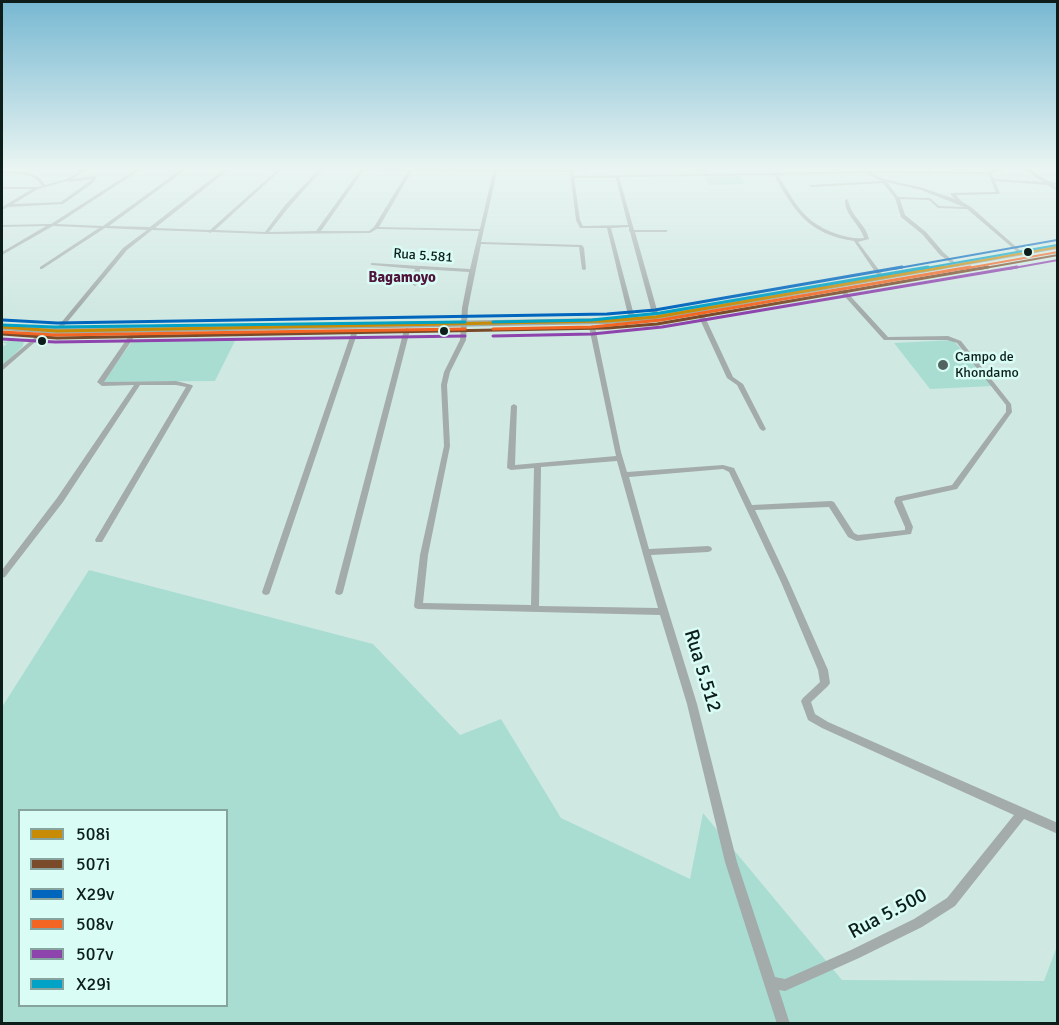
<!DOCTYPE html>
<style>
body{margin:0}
#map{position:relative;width:1059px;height:1025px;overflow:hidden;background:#d0e8e2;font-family:Signika,sans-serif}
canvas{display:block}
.frame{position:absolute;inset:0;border:3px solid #0c1d1a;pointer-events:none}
.legend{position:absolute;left:18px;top:809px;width:210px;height:198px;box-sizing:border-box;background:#d9fdf5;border:2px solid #87a39d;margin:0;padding:8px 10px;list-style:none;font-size:18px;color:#0c1d1a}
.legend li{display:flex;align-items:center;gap:12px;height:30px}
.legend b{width:30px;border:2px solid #87a39d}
</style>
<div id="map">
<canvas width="1059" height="1025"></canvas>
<div class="frame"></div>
<ul class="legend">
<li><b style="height:8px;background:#c88b05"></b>508i</li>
<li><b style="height:8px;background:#7a4b2a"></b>507i</li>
<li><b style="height:8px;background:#0065bd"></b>X29v</li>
<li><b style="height:8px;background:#f26522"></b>508v</li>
<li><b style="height:8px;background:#8e44ad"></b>507v</li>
<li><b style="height:8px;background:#01a2c5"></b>X29i</li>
</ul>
</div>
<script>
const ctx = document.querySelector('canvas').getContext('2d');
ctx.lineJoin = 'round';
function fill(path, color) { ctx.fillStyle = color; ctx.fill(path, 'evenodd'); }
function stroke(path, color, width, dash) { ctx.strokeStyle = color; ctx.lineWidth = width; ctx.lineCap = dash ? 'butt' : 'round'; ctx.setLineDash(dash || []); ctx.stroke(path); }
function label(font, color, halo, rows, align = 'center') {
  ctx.font = font + ' Signika,sans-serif'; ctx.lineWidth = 5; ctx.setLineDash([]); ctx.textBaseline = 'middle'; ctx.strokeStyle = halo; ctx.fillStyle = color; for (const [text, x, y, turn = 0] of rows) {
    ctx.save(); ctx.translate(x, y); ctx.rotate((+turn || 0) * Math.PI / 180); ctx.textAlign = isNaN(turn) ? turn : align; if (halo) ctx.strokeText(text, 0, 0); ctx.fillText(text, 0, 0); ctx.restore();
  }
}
fill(new Path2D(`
 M704,175H739L745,184L709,185Z
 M24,339L23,346L2,366V347L7,344L2,342Z
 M236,339L215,381L103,382L133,340Z
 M953,340L993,386L930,389L894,343Z
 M89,570L373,644L460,735L501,719L561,818L690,879L703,813L842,980L1044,981L1057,946V1023H2V707ZM20,810H226V1006H20Z`), '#aaddd2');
fill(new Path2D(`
 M64,168H77L85,170L88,168H93L71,179L95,176L97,177L93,183L63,204L8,207L2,210V207L32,189H2V187H36L42,186C33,171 17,175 2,173V171C17,172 36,169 45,185L66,179L82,171ZM92,179L90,181L61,202L13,204L38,189L67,181L69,182Z
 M138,168H143L57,224L103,226L183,168H188L109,226L150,227L224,169H203L201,168L494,169V168H498V169L569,170V168H573V170L601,168L573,172L574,176L880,171L989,172L1001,168H1007L991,174L994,179L1043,182L1022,168C1036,169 1042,182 1058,183V185H1053L1058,188V191L1047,185L995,181L1000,194L956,195L961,201L971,207L1023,253V254L1021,255L967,209L938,208L929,200L900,199L905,215L926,232L944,253L957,264V265L955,266L940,255L922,234L901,217L895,198L883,183L811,187L809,186L811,185L882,181L865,173L778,175C795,203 803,222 837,234C846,237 855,239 864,238C860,224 845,216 845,200L848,199C851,218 865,222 869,239L858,242L885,278L882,280L880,279L854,241C808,234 795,212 774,175L619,177L634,230H666L668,231L666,232H635L659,317L656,319L653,317L630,232L629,231V227L611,228L635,319L632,321L629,319L607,228H580L576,220L570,172H497L481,242L582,245L584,248L586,269L584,270L582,269L579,247L481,244L468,308L466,340L450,372L447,385L450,446L428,555L423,603L531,605L534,468L511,470L507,468L511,406L514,404L517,406L515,465L616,456L589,327L592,325L595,327L621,452L627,472L723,465L734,468L752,505L831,501L834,502L854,533L858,535L905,530V527L894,502L896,497L952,485L1006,412V405L957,343L947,340H884L838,289L843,288L888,337L948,336L961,341L1011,404L1012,412L957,489L902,501L913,527L911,534L857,541L854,540L848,537L829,507L755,510L789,582L828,670L830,683L828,686L811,702L815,714L828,722L1058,823V834L1024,819L955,906L922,927L859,958L785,991L779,990L790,1024H777L725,862L687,704L660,615L418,609L415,608L414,606L420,555L444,446L441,385L444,372L460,340L462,308L469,272L420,269L418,284L415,286L412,284L415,269L372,265L370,264L372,263L470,269L479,231L377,229L370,233L266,234L212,232L210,233L208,232L152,230L127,250L59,332H55V330L123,248L147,230L105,228L42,269H40V267L99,228L53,226L2,255V252L46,226L2,227V225L51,224ZM227,169L277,170L210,230L155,228L227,171ZM281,170H318L285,205L265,232L215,230ZM322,170H360L316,231L269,232L289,207ZM364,170L408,171L374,227L369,231H321ZM412,171L493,172L480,229L379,227ZM871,173L988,174L996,192L951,193V195L955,199L923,188L884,179ZM574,178H616L628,225L583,226L580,220ZM887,182L921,190L964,207L939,206L930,198L898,197ZM617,461L658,608L539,606L541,467ZM723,469L729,472L781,582L818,670L820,682L803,698L801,701L808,720L822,728L1014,815L947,898L914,919L851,950L785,979L775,977L737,862L697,704L651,555L708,552L711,551L712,549L711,547L708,546L649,549L629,477Z
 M686,168H696L708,171L706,172Z
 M700,311L703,313L733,377L743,384L766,429L765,430L763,431L760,429L737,385L727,378L697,313Z
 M407,328L410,330L343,592L342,594L339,595L336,594L335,592L404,330Z
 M355,329L358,331L270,592L269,594L266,595L263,594L262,592L352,331Z
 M133,332L136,334L104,382L176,381L192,385L193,386L102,542H96L95,540L186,387L176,385H140L63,502L5,577L2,578V570L57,498L134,385L102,386L97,382L131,333Z
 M40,333L42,334V336L4,369L2,370V365Z`), '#a3acaa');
fill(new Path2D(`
 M1058,245V249L656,320L607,324L57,334L2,330V324L57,328L607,318L656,314Z`), '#9daca8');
stroke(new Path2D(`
 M934,269L1058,247`), '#c88b05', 2);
stroke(new Path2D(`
 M2,327L57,331L607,321L656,317L943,267`), '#c88b05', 3);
stroke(new Path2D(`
 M979,269L1058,255`), '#7a4b2a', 2);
stroke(new Path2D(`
 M2,334L57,338L608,328L657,324L988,267`), '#7a4b2a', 3);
stroke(new Path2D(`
 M893,269L1057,240`), '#0065bd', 2);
stroke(new Path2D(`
 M3,320L57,323L607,314L655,310L902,267`), '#0065bd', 3);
stroke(new Path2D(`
 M962,269L1058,252`), '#f26522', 2);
stroke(new Path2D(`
 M493,329L592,327L661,320L970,267
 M2,332L55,335L465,329`), '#f26522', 3);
stroke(new Path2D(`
 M1008,269L1058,260`), '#8e44ad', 2);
stroke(new Path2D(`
 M493,336L592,334L662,327L1017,267
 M2,339L55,342L465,336`), '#8e44ad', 3);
stroke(new Path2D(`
 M920,269L1057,245`), '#01a2c5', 2);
stroke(new Path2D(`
 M493,322L592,320L660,313L928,267
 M2,325L55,327L465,322`), '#01a2c5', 3);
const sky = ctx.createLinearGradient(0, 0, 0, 312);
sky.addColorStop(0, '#77b8d2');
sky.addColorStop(0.54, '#eaf5f2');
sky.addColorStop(1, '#eaf5f200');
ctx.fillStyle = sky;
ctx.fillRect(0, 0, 1059, 312);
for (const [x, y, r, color] of [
 [1028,252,5,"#0c1d1a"],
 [444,331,5,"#0c1d1a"],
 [42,341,5,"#0c1d1a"],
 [943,365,6,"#516460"]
]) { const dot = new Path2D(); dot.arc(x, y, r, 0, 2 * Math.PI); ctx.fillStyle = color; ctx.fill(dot); stroke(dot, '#d9fdf5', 2); }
label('14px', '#0c1d1a', '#d9fdf5', [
 ["Rua 5.581",423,256,4]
]);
label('14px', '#0c1d1a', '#d9fdf5', [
 ["Campo de",955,357],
 ["Khondamo",955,373]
], 'left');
label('bold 15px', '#4f143b', '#d9fdf5', [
 ["Bagamoyo",402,278]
]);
label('20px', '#0c1d1a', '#d9fdf5', [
 ["Rua 5.512",702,671,73],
 ["Rua 5.500",888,914,-28]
]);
</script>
